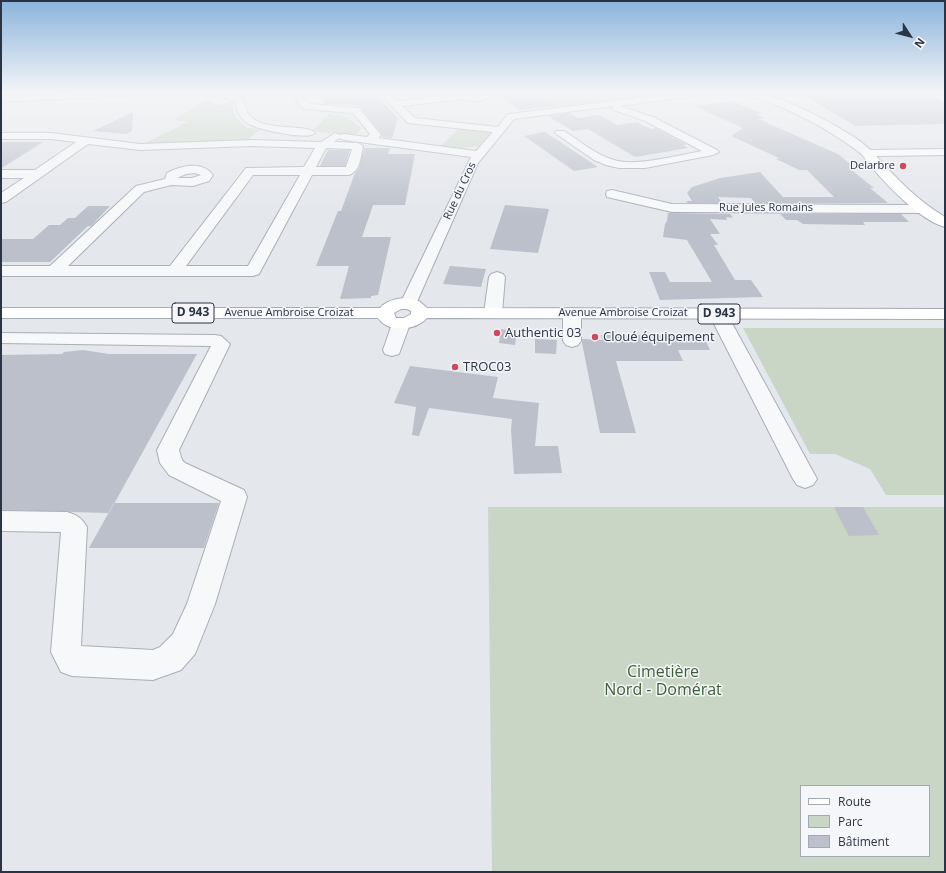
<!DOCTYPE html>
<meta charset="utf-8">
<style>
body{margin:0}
#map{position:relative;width:946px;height:873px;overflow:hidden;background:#e4e7ec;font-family:"Open Sans",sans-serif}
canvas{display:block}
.frame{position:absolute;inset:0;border:2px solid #2b3445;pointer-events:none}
.legend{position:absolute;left:800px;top:785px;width:130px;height:72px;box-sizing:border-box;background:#f4f6f9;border:1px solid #a4a8b1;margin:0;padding:5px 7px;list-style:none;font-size:12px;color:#2b3445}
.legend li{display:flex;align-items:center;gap:8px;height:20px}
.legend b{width:20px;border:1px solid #a4a8b1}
.north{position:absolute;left:890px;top:16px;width:40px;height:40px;-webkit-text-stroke:3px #f4f6f9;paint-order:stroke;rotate:126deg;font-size:11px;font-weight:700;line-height:16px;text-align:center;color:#2b3445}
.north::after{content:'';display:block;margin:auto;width:14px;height:18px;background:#2b3445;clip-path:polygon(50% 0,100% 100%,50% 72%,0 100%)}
</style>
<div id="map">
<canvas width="946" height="873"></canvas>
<div class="frame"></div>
<ul class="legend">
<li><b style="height:5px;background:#fff"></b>Route</li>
<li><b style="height:11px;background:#c9d6c5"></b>Parc</li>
<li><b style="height:11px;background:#bbc0ca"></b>Bâtiment</li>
</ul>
<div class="north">N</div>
</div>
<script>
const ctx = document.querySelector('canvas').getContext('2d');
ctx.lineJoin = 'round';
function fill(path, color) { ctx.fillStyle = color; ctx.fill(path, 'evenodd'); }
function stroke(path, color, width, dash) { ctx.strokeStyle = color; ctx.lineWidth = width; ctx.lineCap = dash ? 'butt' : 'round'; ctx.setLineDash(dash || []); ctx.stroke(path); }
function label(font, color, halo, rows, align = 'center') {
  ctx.font = font + ' "Open Sans",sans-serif'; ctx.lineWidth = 3; ctx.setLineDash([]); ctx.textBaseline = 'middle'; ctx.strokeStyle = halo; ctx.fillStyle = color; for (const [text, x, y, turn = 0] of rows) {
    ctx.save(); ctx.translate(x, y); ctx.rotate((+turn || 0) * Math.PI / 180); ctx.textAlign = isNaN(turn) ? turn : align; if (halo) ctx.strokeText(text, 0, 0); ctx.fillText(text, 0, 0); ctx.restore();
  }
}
fill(new Path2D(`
 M537,93H644L651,96L561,108Z
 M207,99L217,105L232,102L235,117L247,128L261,129L247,140L141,145L188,122L174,120Z
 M329,114L349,118L361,128L357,134L351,136L312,131Z
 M460,127L493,130L479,146L460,148L441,146Z
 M743,328H945V495H886L870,469L835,454H810Z
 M488,507H945V872H492ZM801,786H929V856H801Z`), '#c9d6c5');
fill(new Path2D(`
 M319,93H378L381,100L398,118L392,138L382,137V134L360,107L355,105L325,104Z
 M535,93L559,106L520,110L500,96Z
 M865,93H925V94L945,103V124L855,126L802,94Z
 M732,101L762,113L756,114L765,118L758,119L838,154L855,168H849L874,188H870L888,203H755L751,198L718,197L722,203H688L686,201H692L687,193L692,187L720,178L760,172L783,197H834L807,170H799L776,159L779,158L731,136L743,128L694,106Z
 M133,112L132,131L126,134L93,131Z
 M570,113L578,118L599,115L617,125L637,122L651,129L655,128L687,145H683L688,148L635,157L588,129L573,131L548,116Z
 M545,132L598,167L574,171L524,136Z
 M1,142H43L2,168Z
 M364,148H390L388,154H415L405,205H373L362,237H391L378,295L371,296V298L340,299L349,266H316L338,211H341L355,173L359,168Z
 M328,150H350L345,166H320Z
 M505,205L549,209L538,253L490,249Z
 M88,206H110L94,223L91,226H88L50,262H1V239H33L49,225H60L68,218H75Z
 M668,213L730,214L733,218L726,217L727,220L710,219L720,234H710L718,245H714L735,280H751L763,297L660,300L649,272H665L670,282H712L687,240L663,237L665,224L667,221Z
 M780,214H901L909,222H863L865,225L803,224L797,220H786Z
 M450,266L486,269L481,287L443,284Z
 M501,329L517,331L515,345L499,343Z
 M601,335H703L710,350H678L683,361H616L636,433H600L582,343V339L602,340Z
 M535,339L557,340L556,354L535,353Z
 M83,350L109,354H197L109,513L1,510V355L62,354L64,352Z
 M410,366L498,377L493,398L539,403L535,446H558L562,473L514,474L511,430L512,419L429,408L419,436L412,435L416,407L394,403Z
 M114,503H219L204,548H89Z
 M834,507H863L879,535L849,536Z`), '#bbc0ca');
const minor = new Path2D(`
 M93,93H126L122,96L1,102V96Z
 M216,93H228L242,98C245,103 245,108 248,113C260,133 307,123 315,133C308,141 256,129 247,123C239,117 237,110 235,102L217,95Z
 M290,93H299L310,104L359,108L381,135L378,138L476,151L493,132L408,123L379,93H388L397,101L459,94L460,93H471L470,95L476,96L480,95L479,93H489L491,96L489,98L476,102L464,99L402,106L415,118L498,127L507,115L510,114L677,93H698L697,95L694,96L619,106L653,117L717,150L719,152L713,155L645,168H619L606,165L594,160L555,133L556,131H564C580,141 596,155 614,160C636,167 679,155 702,151L645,121L614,110L612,108L613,106L514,119L478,163L416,304L414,308L408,309L402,308L400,304L471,157L344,140L339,138L334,142L358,143L363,146C361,156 360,172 349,175H312L259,274L253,276H1V266H50L136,186L165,179L167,173C180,166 202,160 213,175L209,181L193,186L171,185L144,192L68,266H170L246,168L304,167L315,148L252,146L140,150L88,144L6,202L1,203V193L24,178H1V170H35L76,142L51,139H1V133H51L140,144L252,140L321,142L335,133L340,135L344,134L367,137L370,134L353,113L304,109ZM326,148L352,149L346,167H316ZM195,173L201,175L192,178H177L186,174ZM253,175H300L248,266H186Z
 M748,93C751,92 756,92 760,93C782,96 860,135 873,153L867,156L863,155C828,128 791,109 749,95Z
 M926,93H937L945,96V102Z
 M612,190L672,204L922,205L927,206L929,209L927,212L922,213L672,212L607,197L606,194L607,191Z
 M497,272L503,274L505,277L502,313L499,317L493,318L487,317L484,313L489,277L491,274Z
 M572,308L578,309L581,313V341L578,345L572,347L566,345L563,341V313L566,309Z
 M718,309L724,310L727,314L817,479L813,485L805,488L797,485L793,479L709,314L712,310Z
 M401,319L407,320L410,324L399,354L392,356L385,354L383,350L392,324L395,320Z
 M1,333L215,335L221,336L230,344L179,450L182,460L185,463L244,490L247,497L215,604L195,654L181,670L153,680L72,676L61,672L51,652L61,532L1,531V511L67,512C77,515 82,518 87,527L81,646L153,650L160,647L173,634L187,604L221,501L169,475L160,463L157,450L211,346L1,343Z`);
const major = new Path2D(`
 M945,149V155L876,156C898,180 917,200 945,217V227C918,220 877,176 861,153L867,150Z
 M404,298L419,301L427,308L945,309V319L427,318C415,331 388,333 378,318H1V308H380C386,301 395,299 404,298ZM401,309H407L411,311V314L404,318H396L394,313Z`);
stroke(minor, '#a9aeb7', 2);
stroke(major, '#a3abb8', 2);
fill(minor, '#f7f8fa');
fill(major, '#fff');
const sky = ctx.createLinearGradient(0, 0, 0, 215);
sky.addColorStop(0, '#8bb4dd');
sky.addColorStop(0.43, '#f3f4f6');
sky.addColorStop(1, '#f3f4f600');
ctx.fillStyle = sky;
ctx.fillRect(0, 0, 946, 215);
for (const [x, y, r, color] of [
 [903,166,4,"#d1495b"],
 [497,333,4,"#d1495b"],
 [595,337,4,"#d1495b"],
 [455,367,4,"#d1495b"]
]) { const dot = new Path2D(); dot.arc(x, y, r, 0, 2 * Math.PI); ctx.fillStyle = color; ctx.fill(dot); stroke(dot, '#f4f6f9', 1.5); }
label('11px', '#2b3445', '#f4f6f9', [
 ["Delarbre",895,166]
], 'right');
label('11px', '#2b3445', '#f4f6f9', [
 ["Rue du Cros",460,191,-65],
 ["Rue Jules Romains",766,208],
 ["Avenue Ambroise Croizat",289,313],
 ["Avenue Ambroise Croizat",623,313]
]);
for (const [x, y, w] of [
 [193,313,42],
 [719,314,42]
]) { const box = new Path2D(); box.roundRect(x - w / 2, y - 10, w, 20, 3); ctx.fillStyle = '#f4f6f9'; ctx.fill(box); stroke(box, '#2b3445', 1); }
label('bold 12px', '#2b3445', null, [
 ["D 943",193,313],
 ["D 943",719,314]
]);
label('13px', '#2b3445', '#f4f6f9', [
 ["Authentic 03",505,333],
 ["Cloué équipement",603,337],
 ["TROC03",463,367]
], 'left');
label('16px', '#3f6138', '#f4f6f9', [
 ["Cimetière",663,672],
 ["Nord - Domérat",663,690]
]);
</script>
